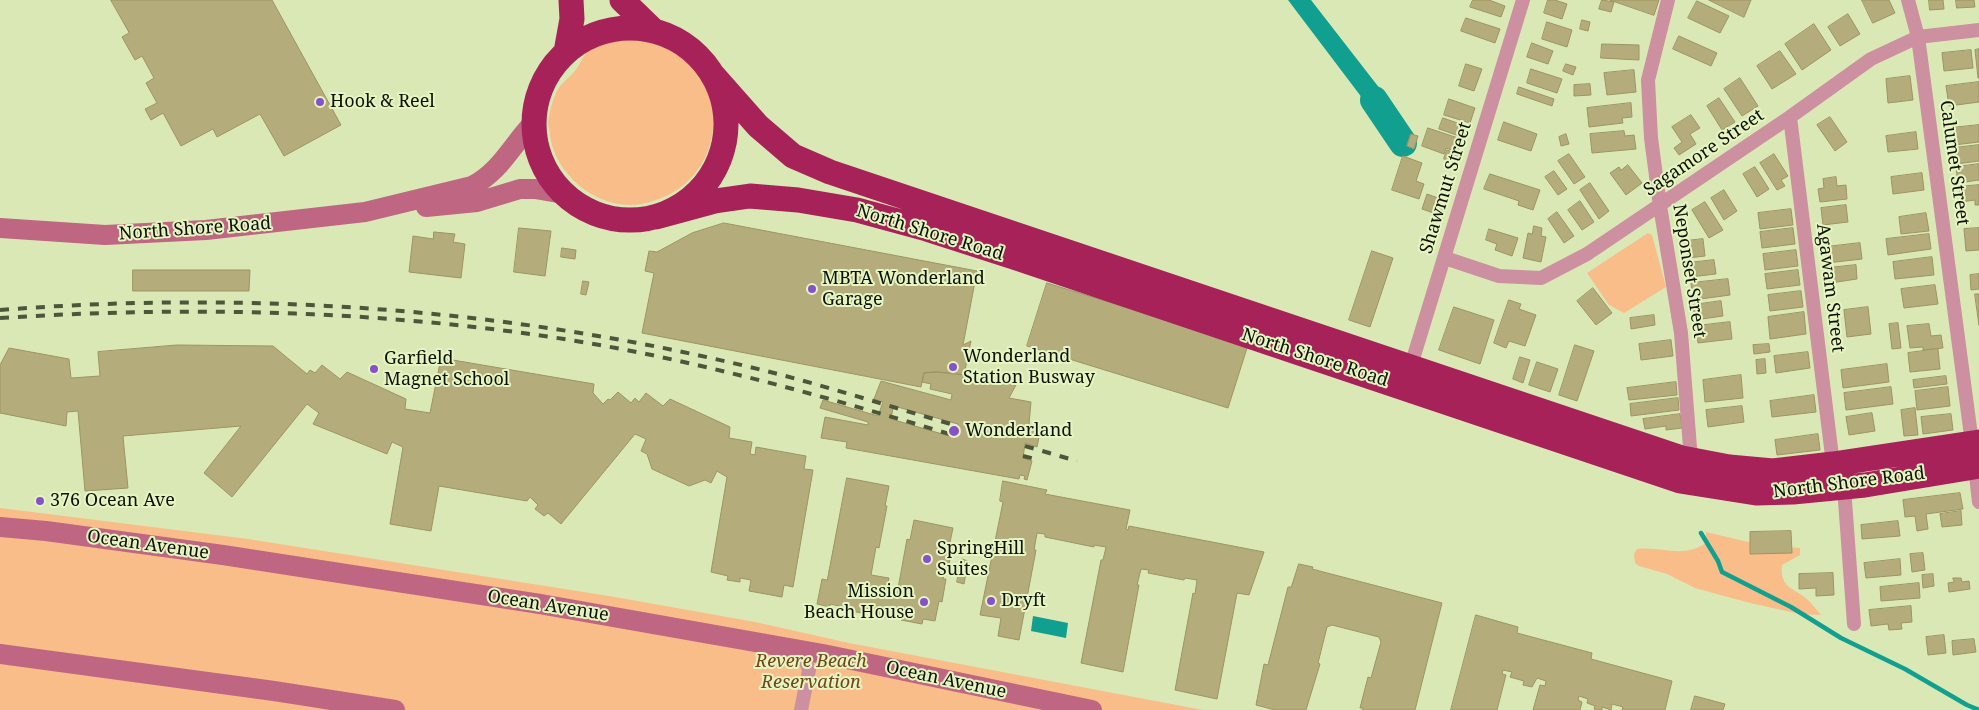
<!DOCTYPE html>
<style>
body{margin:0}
canvas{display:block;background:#d9e8b5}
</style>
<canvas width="1979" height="710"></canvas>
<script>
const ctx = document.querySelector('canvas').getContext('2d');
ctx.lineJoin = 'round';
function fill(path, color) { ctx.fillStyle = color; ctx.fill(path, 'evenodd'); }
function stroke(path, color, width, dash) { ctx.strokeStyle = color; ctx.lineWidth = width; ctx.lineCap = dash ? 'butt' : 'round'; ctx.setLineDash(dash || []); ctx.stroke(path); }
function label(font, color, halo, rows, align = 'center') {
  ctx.font = font + ' "Noto Serif",serif'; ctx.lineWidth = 4; ctx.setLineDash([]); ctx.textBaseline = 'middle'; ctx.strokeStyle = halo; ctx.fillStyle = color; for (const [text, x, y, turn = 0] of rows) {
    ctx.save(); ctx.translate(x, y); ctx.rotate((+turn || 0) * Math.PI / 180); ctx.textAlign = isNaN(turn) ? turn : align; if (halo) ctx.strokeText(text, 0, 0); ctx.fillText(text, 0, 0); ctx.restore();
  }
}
fill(new Path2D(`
 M624,37C638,38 656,39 668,47C740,87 723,190 641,204C599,211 556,176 550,136C550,130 547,123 549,117C550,109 553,99 557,91C560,84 569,78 574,72C580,65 583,56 589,49C598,40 612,39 624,37Z
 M1648,233L1652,235L1666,287L1624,313L1609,305L1587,273Z
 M0,508L248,539L615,597L755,622L849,643L1203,710H0Z
 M1706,532L1761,545L1800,548V555L1782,565C1779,590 1797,588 1810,602C1814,606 1817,611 1821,615L1800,614L1750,603L1695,588L1667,574L1639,566L1635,563L1634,554L1637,549C1662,546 1682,559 1706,543Z`), '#f9bd8a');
fill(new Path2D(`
 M1288,0H1311L1384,94L1403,120L1404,127L1399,132L1391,130L1375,115Z
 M1033,616L1068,623L1066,638L1031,631Z`), '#11a08f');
stroke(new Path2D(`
 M1701,533L1718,561L1722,572L1791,607L1841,638L1905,669L1967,705L1979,710`), '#11a08f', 4.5);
stroke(new Path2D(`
 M1374,100L1403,143`), '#11a08f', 28);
const building = new Path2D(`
 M111,0H272L341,125L284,156L260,114L217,137L213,129L181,146L163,113L151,120L145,109L157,103L146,83L154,78L142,56L135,60L122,37L129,33Z
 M1473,0H1489L1505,6L1501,17L1470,7Z
 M1548,0H1555L1567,4L1562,19L1544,13Z
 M1602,0L1614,2L1611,12L1599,9Z
 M1610,0H1659L1654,15Z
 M1709,0H1751L1744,17Z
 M1862,0H1889L1895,13L1873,23Z
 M1929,0H1943L1944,9L1930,10Z
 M1956,0H1974L1975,7L1957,8Z
 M1697,1L1729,16L1720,33L1688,18Z
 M1848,14L1860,34L1840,46L1828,27Z
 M1466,18L1500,29L1495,43L1461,31Z
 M1582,20L1590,22L1588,31L1580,29Z
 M1547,22L1572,30L1567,47L1542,39Z
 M1814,24L1831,50L1802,70L1785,44Z
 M1679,36L1717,53L1711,66L1673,49Z
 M1532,43L1553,51L1548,64L1527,57Z
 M1602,44L1639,45V60L1601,58Z
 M1979,49V78H1978L1975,50Z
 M1971,50L1973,68L1944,71L1942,53Z
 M1780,51L1796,74L1772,89L1757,66Z
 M1466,64L1482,69L1474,91L1459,86Z
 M1566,64L1576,67L1573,75L1563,71Z
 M1531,69L1562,79L1557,93L1527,83Z
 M1634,70L1636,92L1607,95L1604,73Z
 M1910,76L1913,100L1888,103L1886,79Z
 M1740,78L1758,106L1742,116L1724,89Z
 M1979,82V102L1949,106L1946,86Z
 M1590,84L1591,95L1574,96V85Z
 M1519,87L1554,99L1552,106L1517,94Z
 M1719,98L1735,122L1722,130L1707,106Z
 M1449,99L1475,108L1470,123L1444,115Z
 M1631,103L1632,117L1622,118L1623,123L1589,127L1587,108Z
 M1691,115L1700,128L1690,134L1696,144L1679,155L1674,148L1682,142L1672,127Z
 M1830,117L1847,142L1835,151L1817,125Z
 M1443,118L1469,127L1465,138L1439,129Z
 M1504,122L1537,134L1531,151L1498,140Z
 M1979,125V142L1954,145L1951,128Z
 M1428,128L1461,139L1457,152L1446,148L1444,154L1422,146Z
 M1624,131L1625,136L1634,135L1636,149L1592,153L1590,134Z
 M1916,132L1918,149L1888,152L1886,136Z
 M1411,134L1418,136L1414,149L1407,146Z
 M1566,134L1569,144L1561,146L1559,137Z
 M1979,145V161L1956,164L1954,148Z
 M1447,150L1460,155L1457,163L1444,159Z
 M1569,154L1585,177L1574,184L1558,161Z
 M1774,154L1788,176L1781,180L1785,186L1777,190L1760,163Z
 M1403,156L1422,163L1416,181L1424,184L1419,199L1392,190Z
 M1979,164V180L1958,183L1956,167Z
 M1628,165L1642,183L1626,195L1610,173L1619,167L1621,170Z
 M1755,167L1769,189L1757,197L1743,174Z
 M1554,171L1567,189L1558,195L1545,177Z
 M1922,173L1924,190L1893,194L1891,177Z
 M1490,174L1540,190L1533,210L1518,205L1519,201L1484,189Z
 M1836,177L1837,186L1846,185L1847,199L1820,202L1818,189L1824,188L1823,179Z
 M1590,183L1609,211L1599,219L1580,190Z
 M1979,185V205H1975V200L1961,202L1959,187Z
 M1441,189L1450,192L1442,216L1422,209L1427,194L1438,198Z
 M1724,190L1737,211L1724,220L1711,198Z
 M1580,201L1594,222L1582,230L1568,210Z
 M1705,202L1723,230L1709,238L1692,210Z
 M1846,205L1848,222L1823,225L1821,208Z
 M1791,209L1793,225L1760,229L1758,213Z
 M1557,212L1574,236L1564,243L1548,219Z
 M1926,213L1929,231L1901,234L1899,217Z
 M724,223L977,271L963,345L971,341L964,375L936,372L924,373L921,387L642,333L654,273L645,271L649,251L657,252L692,233Z
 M1534,226L1542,228L1541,236L1546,237L1541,262L1523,258L1528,233L1532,234Z
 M519,228L551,231L545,276L514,272Z
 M1793,228L1795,244L1762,248L1760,232Z
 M1979,228V250L1966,251L1964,229Z
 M1489,229L1518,238L1512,256L1495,250L1497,244L1486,240Z
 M434,232L455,234L453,242L465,244L461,278L409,272L413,236L433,239Z
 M1929,234L1931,249L1888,255L1886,239Z
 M1703,239L1705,256L1688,258L1686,241Z
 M1860,243L1862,259L1827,263L1826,247Z
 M562,248L576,250L575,259L561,257Z
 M1796,250L1798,266L1765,270L1763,254Z
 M1372,251L1393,258L1370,327L1349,320Z
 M1932,257L1934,275L1895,279L1893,262Z
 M1714,260L1716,274L1690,277L1688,263Z
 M1856,265L1857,279L1830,283L1828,268Z
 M133,270H250L249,291H133Z
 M1798,270L1800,285L1767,289L1765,274Z
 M1979,274V289L1971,290L1970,275Z
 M1728,279L1730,295L1693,300L1691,283Z
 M583,281L589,282L586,295L581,294Z
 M1047,283L1248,345L1228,408L1027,346Z
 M1935,285L1938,304L1904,308L1901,289Z
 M1593,288L1612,313L1596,325L1577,301Z
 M1801,291L1803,307L1770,311L1768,295Z
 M1975,294H1979V325Z
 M1509,300L1521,304L1519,309L1536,315L1525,346L1509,341L1506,348L1494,343Z
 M1721,301L1723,316L1695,320L1693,305Z
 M1454,307L1494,320L1480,364L1439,350Z
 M1868,307L1871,334L1847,337L1844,310Z
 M1804,312L1806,334L1770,339L1768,317Z
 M1654,315L1655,325L1631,329L1630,318Z
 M1730,322L1732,339L1698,343L1696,326Z
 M1898,323L1901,348L1892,349L1889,324Z
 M1929,324L1931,336L1941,335L1943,348L1923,350V347L1910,348L1907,326Z
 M1671,340L1673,356L1641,360L1639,344Z
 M1769,344L1770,352L1754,354L1753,345Z
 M177,345L273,346L307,374L310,370L315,373L322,365L340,379L347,372L406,399L405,409L430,413L441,358L594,384L593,393L603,404L608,399L610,400L618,392L631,403L635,398L639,402L646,393L663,406L670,399L730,427L729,438L752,442L750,454L755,455L756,447L806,456L804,469L813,470L793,587L784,585L782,597L749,591L751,580L740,578V582L727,580L728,576L711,572L727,477L717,471L711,483L705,480L689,486L652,469L647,454L641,451L646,439L635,434L561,524L548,513L544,516L535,509L538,505L530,497L527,501L439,486L431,531L390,524L403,447L392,442L387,454L313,424L319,413L307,404L232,497L204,473L241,426L123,436L128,488L85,491L78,411L67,412L66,426L0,413V365L9,348L69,359L71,378L100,376L98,352Z
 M1575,345L1594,351L1577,401L1559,395Z
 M1938,349L1940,369L1910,372L1908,353Z
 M1808,352L1810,368L1776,373L1774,356Z
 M1520,357L1530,360L1523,383L1513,379Z
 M1765,359L1766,373L1757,374L1756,360Z
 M1537,362L1558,369L1550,392L1529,385Z
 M1887,364L1889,382L1843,388L1841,370Z
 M936,372L955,373L977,379L1016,385L1009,398L1031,402L1029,424L1041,427L1037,447L1025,443L1023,458L1032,461L1027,480L1024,479L1025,476L1020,475L1019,479L846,448L847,442L821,438L825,417L868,425V422L820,408L823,400L878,416L883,402L874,399L881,381L951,400L952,394L930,389L931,384L922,382L924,373ZM894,406L958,424L956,438L891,419Z
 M1741,375L1743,398L1705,402L1703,380Z
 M1946,376L1947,384L1914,388L1913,380Z
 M1676,382L1677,395L1629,400L1627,388Z
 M1891,387L1893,404L1846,410L1844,393Z
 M1948,387L1950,406L1917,410L1915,391Z
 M1814,395L1816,412L1772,417L1770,401Z
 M1678,398L1679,410L1631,416L1630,404Z
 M1742,406L1744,422L1708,427L1706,410Z
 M1915,408L1918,435L1904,436L1901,410Z
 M1872,413L1875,431L1849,435L1846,417Z
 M1680,414L1682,428L1666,430V426L1645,429L1643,419Z
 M1951,414L1953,430L1923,434L1921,417Z
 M1818,434L1820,450L1777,455L1775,440Z
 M847,478L889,486L885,506H887L879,548L876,547L871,575L889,578L886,592L897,594L907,539L910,540L914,520L953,528L949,547L952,548L948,570H945L943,579H946L942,602L939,601L935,621L923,619L922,624L901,620V618L893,616L892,619L871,615V612L863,610L862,613L839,609V606L830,604V607L817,604L822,579L827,580Z
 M1003,481L1047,490L1045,494L1130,510L1126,529L1128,530L1129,526L1264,552L1249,595L1237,593L1217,699L1175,690L1193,593L1195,594L1197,580L1185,578L1184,580L1148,573L1149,570L1141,569L1137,585H1139L1123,672L1081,663L1101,560H1103L1106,547L1094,545V547L1045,537V534L1037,533L1034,550H1036L1019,640L998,636L1001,618L980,615L1003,502L1000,501Z
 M1960,493L1963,509L1926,514L1928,529L1917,531L1915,516L1905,517L1903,500Z
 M1961,511L1962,525L1942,527L1940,514Z
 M1898,521L1900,536L1862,539L1861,525Z
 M1791,531L1792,553L1750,554V532Z
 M1923,553L1925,570L1912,572L1910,554Z
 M962,559L968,561L964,584L957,582Z
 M1900,559L1901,575L1866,578L1864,563Z
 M1299,564L1313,567L1312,569L1442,603L1415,710H1362L1363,708H1360L1368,677L1371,678L1381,642L1379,637L1332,625L1327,627L1318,663L1320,664L1306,710H1275L1256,705L1264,664L1268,665L1288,587H1291Z
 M1833,573L1834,595L1816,596V588L1799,589V574Z
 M1933,574L1934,586L1923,588L1922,575Z
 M1953,578H1961L1962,582L1969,581L1970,589L1949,592L1948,583L1954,582Z
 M1919,583L1920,598L1881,601L1880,587Z
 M1911,606L1912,622L1901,623L1902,629L1889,630L1888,624L1871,626L1869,610Z
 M1476,615L1518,627L1517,633L1592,653L1591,659L1672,681L1665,710H1622L1623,707L1612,704L1611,710L1602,707V710H1596L1594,709L1595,706L1587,703L1588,699L1579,696L1578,700L1582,702L1580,710H1533L1540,685L1545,686L1546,681L1537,678L1532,687L1523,685L1524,681L1510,677L1512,672L1503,670L1502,674L1506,675L1497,710H1451Z
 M1944,635L1946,653L1928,655L1926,637Z
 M1974,639L1976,652L1953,655L1952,641Z
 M1695,696L1725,704L1723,710H1691Z`);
fill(building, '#b4ad7b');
stroke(building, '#9c9563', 1);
stroke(new Path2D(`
 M1668,0L1648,80L1651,138L1660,206L1681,333L1691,460
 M1908,0L1918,37L1972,443
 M1790,117L1833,464
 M1445,258L1499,276L1541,278L1587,254L1790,117L1871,59L1918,37L1979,30
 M1409,372L1523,0
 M1975,467L1979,502
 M1844,487L1854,624
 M801,650L809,670L801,710`), '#cd90a1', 14);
stroke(new Path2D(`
 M426,207L477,202L520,189H535L564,194
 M0,228L105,235L206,230L365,212L472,186C500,172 512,145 533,123
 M0,527L46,531L223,555L540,604L823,654L1092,710
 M0,654L274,691L395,710`), '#bf6682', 20);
stroke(new Path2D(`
 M622,0L654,31
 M534 124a96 96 0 1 1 192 0a96 96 0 1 1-192 0Z
 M566,52L572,19L571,0
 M712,74L758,126L793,156L830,172L1682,458L1729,467L1773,471L1833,464L1979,442
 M656,217L715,201L750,196L798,200L857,210L927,229L1014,257L1680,481L1756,493L1793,492L1865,485L1979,466`), '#a62259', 25);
stroke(new Path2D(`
 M0,310C256,290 517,309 766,371C830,387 894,408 958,426
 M0,318C187,306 378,310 564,339C697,360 827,397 956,436
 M1025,446L1077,461
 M1023,456L1035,459`), '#4d553a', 4, [9, 9]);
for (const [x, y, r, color] of [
 [320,102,5,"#8651c9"],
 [812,289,5,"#8651c9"],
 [953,367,5,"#8651c9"],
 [374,369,5,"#8651c9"],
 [954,431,6,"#8651c9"],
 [40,501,5,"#8651c9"],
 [927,559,5,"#8651c9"],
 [991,601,5,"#8651c9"],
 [924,602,5,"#8651c9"]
]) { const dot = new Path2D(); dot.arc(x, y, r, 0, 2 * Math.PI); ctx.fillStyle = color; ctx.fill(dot); stroke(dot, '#e6f5c2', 2); }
label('18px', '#0d1102', '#e6f5c2', [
 ["Hook & Reel",330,102],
 ["MBTA Wonderland",822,279],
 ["Garage",822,300],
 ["Wonderland",963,357],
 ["Station Busway",963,378],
 ["Garfield",384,359],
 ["Magnet School",384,380],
 ["Wonderland",965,431],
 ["376 Ocean Ave",50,501],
 ["SpringHill",937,549],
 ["Suites",937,570],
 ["Mission",914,592,"right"],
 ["Beach House",914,613,"right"],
 ["Dryft",1001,601]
], 'left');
label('18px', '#0d1102', '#e6f5c2', [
 ["Sagamore Street",1704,153,-34],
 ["Calumet Street",1954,163,82],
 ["Shawmut Street",1446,188,-73],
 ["North Shore Road",195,229,-4],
 ["North Shore Road",930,233,17],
 ["Neponset Street",1689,271,81],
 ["Agawam Street",1830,288,83],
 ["North Shore Road",1315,358,18],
 ["North Shore Road",1849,483,-7],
 ["Ocean Avenue",148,545,8],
 ["Ocean Avenue",548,606,9],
 ["Ocean Avenue",946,680,12]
]);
label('italic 18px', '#724519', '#e6f5c2', [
 ["Revere Beach",811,662],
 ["Reservation",811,683]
]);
</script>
